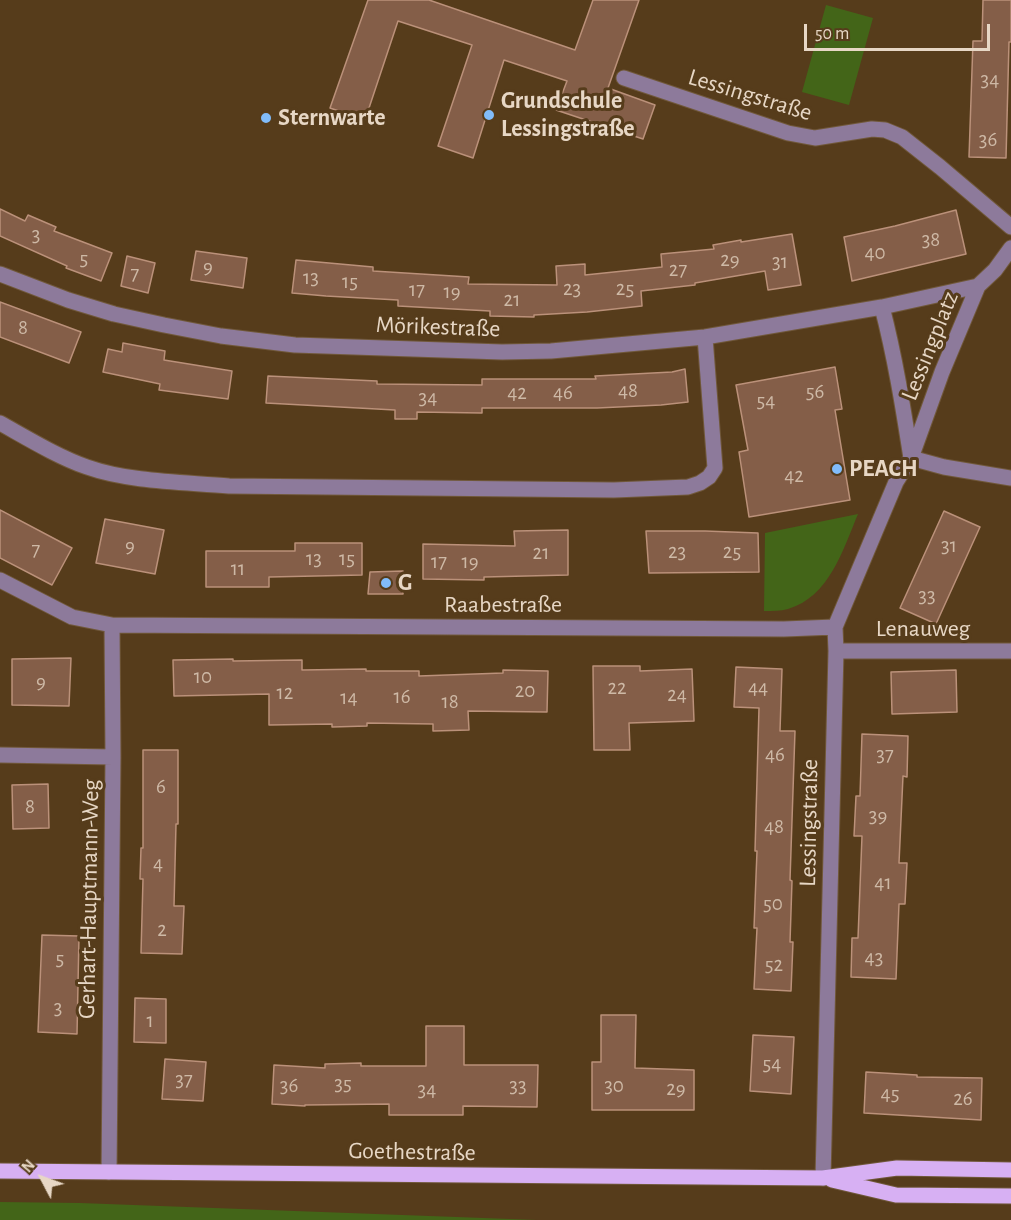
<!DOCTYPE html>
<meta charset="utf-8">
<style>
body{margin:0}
#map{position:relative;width:1011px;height:1220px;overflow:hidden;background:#563c1b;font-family:"Alegreya Sans",sans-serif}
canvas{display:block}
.north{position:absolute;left:12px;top:1148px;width:60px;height:60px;-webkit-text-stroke:4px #563c1b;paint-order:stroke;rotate:311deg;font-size:16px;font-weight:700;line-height:24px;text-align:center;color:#e7d7c5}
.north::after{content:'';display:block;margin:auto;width:21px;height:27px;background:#e7d7c5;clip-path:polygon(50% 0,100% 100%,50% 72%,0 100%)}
.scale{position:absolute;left:804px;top:24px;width:186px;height:27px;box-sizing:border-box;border:3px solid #e7d7c5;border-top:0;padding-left:8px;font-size:18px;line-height:21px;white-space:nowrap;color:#e7d7c5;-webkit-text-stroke:4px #563c1b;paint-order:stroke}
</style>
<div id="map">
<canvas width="1011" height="1220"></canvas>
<div class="north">N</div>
<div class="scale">50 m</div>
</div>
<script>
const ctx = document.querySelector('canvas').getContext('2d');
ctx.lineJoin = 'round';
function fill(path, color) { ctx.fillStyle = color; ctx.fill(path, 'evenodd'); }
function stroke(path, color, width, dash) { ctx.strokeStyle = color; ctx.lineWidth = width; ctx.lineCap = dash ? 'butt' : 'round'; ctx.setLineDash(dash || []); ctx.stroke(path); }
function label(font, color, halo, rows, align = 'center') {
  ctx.font = font + ' "Alegreya Sans",sans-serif'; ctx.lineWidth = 6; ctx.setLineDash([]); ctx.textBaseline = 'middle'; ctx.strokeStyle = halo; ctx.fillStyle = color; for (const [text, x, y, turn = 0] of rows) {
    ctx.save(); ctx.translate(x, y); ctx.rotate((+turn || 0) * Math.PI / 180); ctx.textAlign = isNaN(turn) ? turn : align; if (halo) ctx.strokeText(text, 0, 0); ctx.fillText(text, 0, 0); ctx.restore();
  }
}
fill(new Path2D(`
 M826,5L873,18L849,105L802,92Z
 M858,514C843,550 829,597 788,609C781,611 772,611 764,611L765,533Z
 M0,1202L80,1203L537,1220H0Z`), '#436518');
const building = new Path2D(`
 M368,0H429L575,50L593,0H639L608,88L655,105L643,139L556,110L567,81L504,60L473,158L438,146L472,45L398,21L365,120L330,108Z
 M983,0H1011V42H1009L1006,158L969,157L973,41H982Z
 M0,209L25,221L28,215L56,227L54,231L112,253L101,281L66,268L67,266L0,236Z
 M956,210L966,254L852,281L844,237L895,226Z
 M792,234L801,285L768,290L765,271L695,283V285L641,291L642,306L587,312L534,315V317L490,316V311L398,306V300L326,296L292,293L296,260L373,267V271L469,277L468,284L557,285L556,266L585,264V275L662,267L661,254L714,249L713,245L741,240V242Z
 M196,251L247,258L243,288L191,280Z
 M127,256L155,263L148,293L121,286Z
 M0,302L81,332L69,363L0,337Z
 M123,343L165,351L164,360L232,371L228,399L159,390L160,384L103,372L108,349L122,352Z
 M835,367L842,409L835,410L850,500L749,517L739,452L748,450L736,385Z
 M685,369L688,402L661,405L597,408H482V413L417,412V419H395V410L266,403L268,376L377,381V384L482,385V379H596L595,376L672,372Z
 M0,510L72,548L52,585L0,558Z
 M944,511L980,527L936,624L900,608Z
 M105,519L164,530L155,574L96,563Z
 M568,530V575L484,577V580L423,579V544L515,546L514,531Z
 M646,531H705L758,533L759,572L649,573Z
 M295,543H362V575L269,577V587H206V551H295Z
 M403,571V594H368L370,572Z
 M71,658L69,706L12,705V659Z
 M233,659V661L302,660V670L366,669V671H419V676L503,673V670L548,671L547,712L468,711L469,730L433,731V724L367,723V726L332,727V724L269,725V694L174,696L173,660Z
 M593,666H640V671L692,669L694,721L629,723L630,750H594Z
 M736,667L782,669L780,731H795L790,880L792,881L790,942H793L791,991L754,989L757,928H754L757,851H755L759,708L734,707Z
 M956,670L957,712L892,714L891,672Z
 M862,734L908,736L907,777L903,776L899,863H907L905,904H899L896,979L851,977L852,938H858L862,836H854L856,796H860Z
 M143,750H178V824H176L174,906H184L182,954L141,953L143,879H140L141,848H143Z
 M48,784L49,828L13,829L12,785Z
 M42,935L79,936L77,1034L38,1032Z
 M135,998L166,999V1043L134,1042Z
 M601,1015H636L635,1068L694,1070V1110H592V1062H601Z
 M426,1026H464V1065H538L537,1107L463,1106V1115H389V1104L305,1105V1106L272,1104L274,1065L325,1068V1064L361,1063V1066H426Z
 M753,1035L794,1037L791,1094L750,1091Z
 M165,1059L206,1062L203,1101L162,1099Z
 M866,1072L917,1075V1077L982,1078L981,1120L864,1113Z`);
fill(building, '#845e48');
stroke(building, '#bb917a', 1.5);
const minor = new Path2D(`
 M624,78L788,133L815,138L872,129L885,130L902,137L940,167L1011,227
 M0,274L68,300L114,314L164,325L221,336L295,345L502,352L551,351L705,337L882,307L978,286
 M882,307C895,357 903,407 911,458L944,467L1011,478
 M0,423C27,438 58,457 87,467C129,482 184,482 229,486L614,490L688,487L700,483L709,477L715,468L705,337
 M0,580L72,617L112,625L784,629L835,627
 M836,651H1011
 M0,755L113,757
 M109,1172L113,757L112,625
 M823,1178L836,651L835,627L896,482L911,458L942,372L978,286L995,270L1011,248`);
const major = new Path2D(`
 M0,1171L823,1178L897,1168L1011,1170
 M832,1180L896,1195L1011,1196`);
stroke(minor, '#70583a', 17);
stroke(major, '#70583a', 17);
stroke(minor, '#8d7a9b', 15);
stroke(major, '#d7b0f3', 15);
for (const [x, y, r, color] of [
 [489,115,6,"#81bcfa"],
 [266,118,6,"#81bcfa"],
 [837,469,6,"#81bcfa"],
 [386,583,6,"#81bcfa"]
]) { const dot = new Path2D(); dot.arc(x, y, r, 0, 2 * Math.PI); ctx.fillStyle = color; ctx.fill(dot); stroke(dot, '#563c1b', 2); }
label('21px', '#ceb9a6', null, [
 ["34",990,80],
 ["36",988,140],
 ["3",36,235],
 ["38",931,240],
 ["40",875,253],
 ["5",84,259],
 ["29",730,260],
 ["31",780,262],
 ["9",208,267],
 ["27",678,270],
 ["7",135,274],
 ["13",311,278],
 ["15",350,282],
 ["23",572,289],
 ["25",625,289],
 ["17",417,290],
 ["19",452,292],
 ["21",512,300],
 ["8",23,328],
 ["48",628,391],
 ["56",815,392],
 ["42",517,393],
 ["46",563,393],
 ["34",428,398],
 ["54",766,401],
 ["42",794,476],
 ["9",130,546],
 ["31",949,546],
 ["7",36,550],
 ["23",677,552],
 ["25",732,552],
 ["21",541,553],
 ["13",314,559],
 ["15",347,559],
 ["17",439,562],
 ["19",470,562],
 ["11",238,569],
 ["33",927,596],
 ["10",203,677],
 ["9",41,682],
 ["22",617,688],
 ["44",758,688],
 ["20",525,691],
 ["12",285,693],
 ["24",677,695],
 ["16",402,697],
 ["14",349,698],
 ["18",450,702],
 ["46",775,755],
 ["37",885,755],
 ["6",161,787],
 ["8",30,807],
 ["39",878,816],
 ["48",774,827],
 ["4",158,864],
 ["41",883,883],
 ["50",773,904],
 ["2",162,930],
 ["43",874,958],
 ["5",60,959],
 ["52",774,965],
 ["3",58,1008],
 ["1",150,1021],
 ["54",772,1064],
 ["37",184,1080],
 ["35",343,1084],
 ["36",289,1086],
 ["33",518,1086],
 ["30",614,1086],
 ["29",676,1089],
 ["34",427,1090],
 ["45",890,1094],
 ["26",963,1099]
]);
label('24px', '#e7d7c5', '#563c1b', [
 ["Lessingstraße",750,95,17],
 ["Mörikestraße",438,327,2],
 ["Lessingplatz",930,346,-68],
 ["Raabestraße",503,605],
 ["Lenauweg",923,629],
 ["Lessingstraße",809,823,-89],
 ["Gerhart-Hauptmann-Weg",89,899,-89],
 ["Goethestraße",412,1152,1]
]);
label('bold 24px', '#e7d7c5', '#563c1b', [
 ["Grundschule",501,101],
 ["Lessingstraße",501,129],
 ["Sternwarte",278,118],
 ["PEACH",849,469],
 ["G",398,583]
], 'left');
</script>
